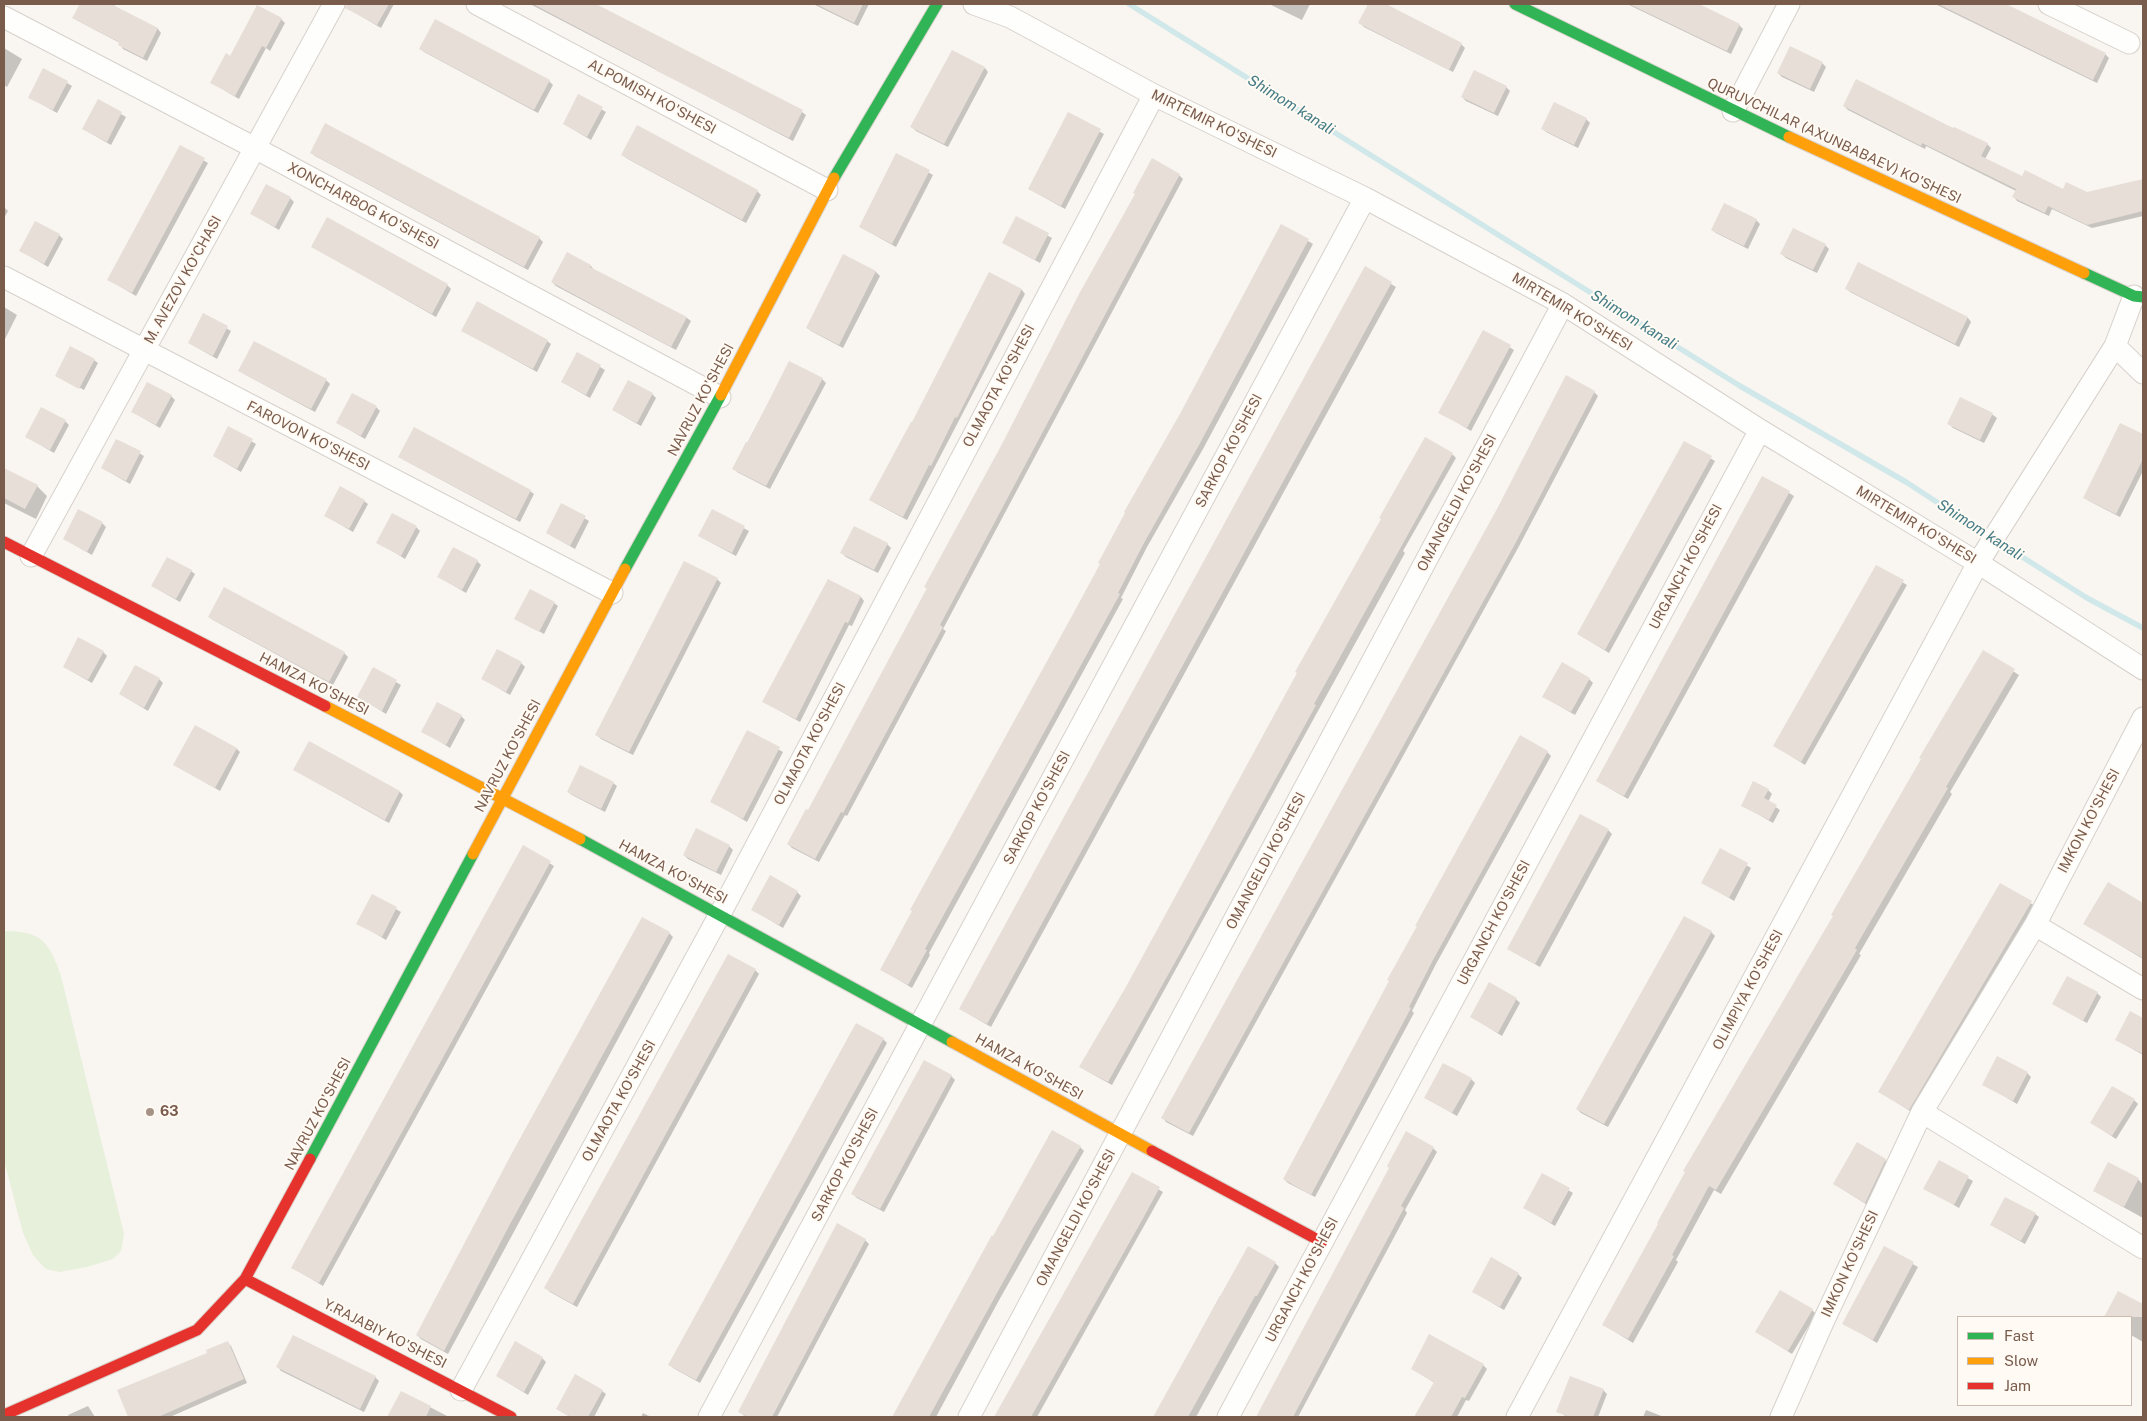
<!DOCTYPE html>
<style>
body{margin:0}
#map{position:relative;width:2147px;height:1421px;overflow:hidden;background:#f9f5f0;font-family:"Public Sans",sans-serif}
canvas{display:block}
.frame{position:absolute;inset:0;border:5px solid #7a5c4d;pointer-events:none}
.legend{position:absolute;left:1957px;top:1316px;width:175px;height:90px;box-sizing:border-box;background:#fffaf3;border:1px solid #cabbb1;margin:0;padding:6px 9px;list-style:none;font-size:15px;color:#7a5c4d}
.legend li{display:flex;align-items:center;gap:10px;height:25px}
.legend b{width:25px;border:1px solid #cabbb1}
</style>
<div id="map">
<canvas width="2147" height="1421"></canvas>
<div class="frame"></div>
<ul class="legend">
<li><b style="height:6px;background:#30b455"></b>Fast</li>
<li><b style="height:6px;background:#ff9f0a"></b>Slow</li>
<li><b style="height:6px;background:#e5322d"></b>Jam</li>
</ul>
</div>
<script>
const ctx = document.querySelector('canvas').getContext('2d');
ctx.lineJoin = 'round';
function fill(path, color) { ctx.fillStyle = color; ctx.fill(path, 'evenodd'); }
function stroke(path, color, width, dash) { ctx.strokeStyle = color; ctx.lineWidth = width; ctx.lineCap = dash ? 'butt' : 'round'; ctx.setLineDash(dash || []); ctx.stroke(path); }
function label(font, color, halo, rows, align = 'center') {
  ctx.font = font + ' "Public Sans",sans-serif'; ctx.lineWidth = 4; ctx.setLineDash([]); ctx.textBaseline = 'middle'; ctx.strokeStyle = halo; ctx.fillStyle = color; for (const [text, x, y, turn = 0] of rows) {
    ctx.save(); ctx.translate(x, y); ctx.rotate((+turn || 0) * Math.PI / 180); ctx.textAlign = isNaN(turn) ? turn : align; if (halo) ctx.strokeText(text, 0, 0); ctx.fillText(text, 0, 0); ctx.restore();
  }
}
fill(new Path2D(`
 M4,931C42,931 49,942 61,976L124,1234L121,1251L113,1259L87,1267L59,1272L46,1269L42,1265L33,1255L23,1233L4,1160Z`), '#e7f0db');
fill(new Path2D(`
 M81,4H114L115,7L158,29L161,33L147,61L123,49L120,43L78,21L74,18Z
 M358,4H394L381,28L354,12Z
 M530,4H593L802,112L806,115L793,141Z
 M813,4H869L858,26Z
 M1269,4H1310L1302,20Z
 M1369,4H1383L1461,44L1465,48L1453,72L1364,27L1360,23Z
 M1627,4H1695L1739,25L1743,29L1731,54Z
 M1935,4H2002L2105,54L2109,58L2097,83Z
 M281,19L285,23L270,51L266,48L239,99L212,83L231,58Z
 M4,48L22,59L7,87L4,85Z
 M420,49L549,81L553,85L538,113L424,52Z
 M1822,63L1826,67L1814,92L1782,77L1778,73Z
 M985,68L988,72L948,147L916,131L912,127Z
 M44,69L72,86L57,113L29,97Z
 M1506,87L1510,91L1498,116L1466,101L1462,97Z
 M579,96L606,112L591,140L564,124Z
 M98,101L126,117L111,145L83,129Z
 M1844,106L1954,130L1987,144L1991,148L1985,159L2023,178L2063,190L2087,194L2143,180V216L2092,228L2052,209L2049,216L2017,201L2014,197L2016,191L1926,146L1925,149L1848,110Z
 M1068,114L1104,134L1065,209L1029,189Z
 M1586,119L1590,123L1578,148L1546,132L1542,128Z
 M181,147L208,163L136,296L109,280Z
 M311,152L539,238L543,242L528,270L315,156Z
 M622,154L757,191L761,195L746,223L626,158Z
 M897,155L933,175L896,247L860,227Z
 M1179,175L1183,179L943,629L946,631L847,816L845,815L819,862L792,848L788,844L808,812L928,589L925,587Z
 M290,198L294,202L279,230L252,214Z
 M4,207L8,211L4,218Z
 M1016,218L1052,238L1040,263L1003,243Z
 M1756,220L1760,224L1748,249L1716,233L1712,230Z
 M1282,225L1313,244L1203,449L1147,547L1121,598L1123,599L929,953L930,955L912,988L881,969L1074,615Z
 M59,235L63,239L48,267L20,250Z
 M1825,245L1829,249L1817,273L1786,258L1782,254Z
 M313,247L447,285L451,289L436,317Z
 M567,254L591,266L595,271L687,318L691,321L676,350L556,286L552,282Z
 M844,256L876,272L880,276L843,348L811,331L807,327Z
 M1858,264L1968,318L1971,322L1959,347L1850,292L1846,288Z
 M1365,268L1396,287L991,1027L960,1009Z
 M989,273L1022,290L1025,294L907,520L875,503L871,500L913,424Z
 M4,307L17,315L4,341Z
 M204,315L231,331L217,359L189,343Z
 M463,331L547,341L551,344L537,372Z
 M1484,331L1514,350L1471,431L1440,412Z
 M577,353L605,370L590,398L562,382Z
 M94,360L98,363L84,390L59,376Z
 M790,362L822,379L826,383L770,489L737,472L734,468Z
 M240,370L326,380L330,384L315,412L244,374Z
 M1594,392L1598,396L1518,548L1193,1136L1166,1122L1163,1118Z
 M652,394L656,398L641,426L613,410Z
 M171,396L175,400L160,428L133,412Z
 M1961,399L1993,415L1997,418L1984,443L1953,428L1949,424Z
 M376,407L380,411L365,439L338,423Z
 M65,421L69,425L54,453L27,437Z
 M2121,425L2143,435V471L2120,517L2089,501L2085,498Z
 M229,428L256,444L241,472L214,456Z
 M117,440L144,456L130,484L102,468Z
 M1684,443L1715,461L1609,653L1578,634Z
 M1452,454L1456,458L1403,551L1405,553L1112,1085L1085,1070L1081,1067L1128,985Z
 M400,456L530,491L534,494L520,522L404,460Z
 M4,469L37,486L47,496L36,519L4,503Z
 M1763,477L1794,496L1628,799L1597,781Z
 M364,501L368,504L353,532L326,516Z
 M562,505L589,521L575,549L547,533Z
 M712,511L749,531L736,556L699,536Z
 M102,523L106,527L92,555L64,539Z
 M416,527L420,531L405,559L378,542Z
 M887,544L891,548L878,573L846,557L842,553Z
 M477,561L481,565L466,593L439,577Z
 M1877,567L1907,585L1805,765L1775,746Z
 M191,571L195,574L180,602L152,586Z
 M717,579L721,583L633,755L601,739L597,735Z
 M828,581L861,597L864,601L852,626L849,625L800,722L764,702Z
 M554,603L558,606L544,634L516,618Z
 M209,617L344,653L348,657L333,685L213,620Z
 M103,652L107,656L92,683L64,667Z
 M1983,652L2019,675L1950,792L1952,794L1859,954L1861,955L1721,1194L1714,1190L1676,1260L1678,1262L1633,1343L1604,1325Z
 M521,663L525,667L510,695L483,679Z
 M373,669L401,685L386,714L359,697Z
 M159,679L163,683L148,711L120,694Z
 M1589,679L1593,683L1575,715L1544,697Z
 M461,716L465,720L450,748L423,731Z
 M747,732L783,752L747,822L711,801Z
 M237,749L240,752L220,791L175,765Z
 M1547,752L1551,756L1436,964L1412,1011L1414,1013L1315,1197L1288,1183L1284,1179Z
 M294,770L400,792L403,795L389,823Z
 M613,783L617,786L605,812L572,795L568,792Z
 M1768,790L1772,794L1768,802L1780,810L1773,823L1742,805Z
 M1608,830L1612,834L1540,967L1513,952L1509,948Z
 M729,846L733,850L721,875L688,859L684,855Z
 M524,847L554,866L323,1286L293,1268Z
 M1721,850L1751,868L1734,901L1703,882Z
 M2000,884L2035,906L1913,1113L1880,1092Z
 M2108,884L2143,904V959L2085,924Z
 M797,892L801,896L783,928L753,910Z
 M373,896L401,912L386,940L358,923Z
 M1711,932L1715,936L1608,1127L1581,1113L1577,1109Z
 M669,933L673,937L448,1354L421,1339L417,1335Z
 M755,970L759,974L577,1307L550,1292L546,1288Z
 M2097,993L2101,997L2087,1023L2053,1004Z
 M1516,999L1520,1003L1502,1036L1472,1017Z
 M2131,1013L2143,1019V1055L2117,1040Z
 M883,1039L887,1043L700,1383L673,1368L670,1364Z
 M2027,1073L2031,1077L2017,1104L1984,1084Z
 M951,1076L955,1080L884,1212L857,1198L853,1194Z
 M1471,1079L1475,1083L1457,1116L1426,1098Z
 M2134,1100L2138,1104L2116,1139L2092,1123Z
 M1080,1147L1084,1151L998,1302L936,1417H894L938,1336Z
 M1433,1148L1437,1152L1405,1210L1407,1213L1298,1417H1257L1283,1371Z
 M1885,1160L1889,1164L1869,1206L1834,1184Z
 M1939,1162L1973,1181L1959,1208L1925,1188Z
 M1132,1174L1163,1192L1037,1417H995Z
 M1543,1175L1573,1193L1555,1226L1525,1208Z
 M2138,1179L2143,1185V1218L2094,1191Z
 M2035,1214L2039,1217L2025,1244L1991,1225Z
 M865,1240L869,1244L777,1417H747L743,1415L740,1411Z
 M1884,1248L1918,1267L1877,1343L1844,1323Z
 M1275,1263L1279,1267L1196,1417H1154L1220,1296L1221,1297Z
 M1518,1274L1522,1278L1504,1310L1474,1292Z
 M2118,1293L2143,1306V1342L2131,1335V1317H2105Z
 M1812,1310L1816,1314L1792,1354L1757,1332Z
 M227,1342L231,1346L247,1383L170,1417H129L118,1391L208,1353Z
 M542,1358L546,1362L528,1395L497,1376Z
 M1483,1365L1487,1369L1469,1401L1466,1400L1457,1417H1416L1435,1383L1412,1369Z
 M278,1367L375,1377L379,1381L364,1412L281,1371Z
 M1603,1390L1607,1394L1598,1417H1567L1558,1411Z
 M602,1391L606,1394L594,1417H570L557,1409Z
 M401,1392L449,1417H389Z
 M88,1406L95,1417H69L68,1415Z
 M1646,1410L1664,1417H1643Z
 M643,1413L651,1417H641Z`), '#0003');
stroke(new Path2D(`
 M1129,4L1740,386L1906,482L1989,536
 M1997,541L2087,598L2143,628`), '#d0e8ea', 5.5);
fill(new Path2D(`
 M80,4H111L158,28L143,58L118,45L119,42L72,18Z
 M346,4H389L377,25L345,8Z
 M533,4H596L803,110L789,138L655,70L656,69Z
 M816,4H863L854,23Z
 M1368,4H1386L1462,43L1449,70L1358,23Z
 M1629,4H1699L1740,24L1727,51Z
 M1938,4H2006L2106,53L2093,80Z
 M257,5L282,18L266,48L262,46L235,96L210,83L226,53L230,56Z
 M435,19L550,80L534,110L419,49Z
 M1790,46L1823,62L1810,89L1777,73Z
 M952,50L985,67L944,144L910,127Z
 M43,68L68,81L53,110L28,98Z
 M1474,70L1507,86L1494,113L1461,97Z
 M1856,79L1953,128L1954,127L1988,143L1981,156L2022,176L2025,170L2063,189L2066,182L2087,192L2143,179V211L2087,225L2048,206L2045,213L2012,197L2016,189L1922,143L1921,146L1843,106Z
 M578,94L603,107L587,137L563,124Z
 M98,99L122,112L107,142L82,129Z
 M1554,102L1587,118L1574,145L1541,129Z
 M1068,112L1101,129L1061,206L1028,189Z
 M325,123L540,237L524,267L310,153Z
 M637,125L758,190L742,220L621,155Z
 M180,145L205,158L132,293L107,280Z
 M896,153L930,170L892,244L859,227Z
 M1152,158L1180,174L940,625L943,627L843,813L841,812L815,859L787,844L806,809L808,810L927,588L924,587L1001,446L1079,294L1135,194L1133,193Z
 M266,184L291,197L275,227L250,214Z
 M1724,203L1757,219L1744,246L1711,230Z
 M1016,216L1049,233L1035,260L1002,243Z
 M327,217L448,284L432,314L311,247Z
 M35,221L60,234L44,264L19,251Z
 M1281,224L1309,239L1199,445L1144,543L1118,593L1120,594L925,949L927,950L908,985L880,970L912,911L910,910L1073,614L1100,564L1098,563L1125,513L1124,512L1181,412Z
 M1793,228L1826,244L1813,270L1780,254Z
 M567,252L591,265L590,267L687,317L671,347L551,282Z
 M843,254L876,271L839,345L806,328Z
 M1858,262L1968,317L1955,344L1845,289Z
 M1365,266L1392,282L987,1024L959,1009Z
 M989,272L1022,289L957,418L955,417L931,466L929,465L903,517L869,500L911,422H912Z
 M477,301L548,340L533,369L461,331Z
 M203,313L228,326L213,356L188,343Z
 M1483,330L1511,345L1467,428L1438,413Z
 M254,341L327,379L311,409L238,371Z
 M70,346L95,359L79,389L55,376Z
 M577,352L601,365L586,395L561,382Z
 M789,361L823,378L766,486L732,469L746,442H748Z
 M1566,375L1595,391L1515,544L1189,1133L1161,1118L1498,507Z
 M628,380L653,393L637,423L612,410Z
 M147,382L172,395L156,425L131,412Z
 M352,393L377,406L361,436L336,423Z
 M1960,397L1993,413L1980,440L1947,424Z
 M41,407L66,420L50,450L25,437Z
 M2120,423L2143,434V459L2116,514L2083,498Z
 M228,426L253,439L237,469L213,456Z
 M414,427L531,490L516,519L398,457Z
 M1425,437L1453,453L1314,704L1316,705L1183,948L1108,1082L1079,1067L1127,985L1297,673L1295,672L1354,567L1381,519L1379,518Z
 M116,439L141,451L126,481L101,468Z
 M1684,441L1712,456L1605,650L1577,634Z
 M4,468L38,485L25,509L4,498Z
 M1762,476L1790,491L1624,796L1596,781Z
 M340,486L365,500L349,529L324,516Z
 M561,503L586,516L570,546L546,533Z
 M78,509L103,522L87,552L63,539Z
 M712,509L745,526L732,553L698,536Z
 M392,513L417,526L401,556L376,543Z
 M854,526L888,543L874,570L840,553Z
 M453,547L478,560L462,590L437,577Z
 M167,557L192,570L176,599L151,586Z
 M684,561L718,578L629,752L595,735Z
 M1876,565L1904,580L1801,762L1773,746Z
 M828,579L861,596L848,623L845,622L796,719L762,702Z
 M224,587L345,652L329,682L208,617Z
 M530,589L555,602L539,632L514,619Z
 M78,637L104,651L88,680L63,667Z
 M497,649L522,662L506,692L481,679Z
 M1983,650L2015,669L1946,787L1948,788L1855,948L1857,950L1775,1090L1716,1190L1709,1186L1672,1255L1674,1256L1628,1339L1602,1325L1658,1224L1657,1223L1685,1172L1683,1171L1833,916L1831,915L1921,759L1919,758Z
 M1562,662L1590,678L1571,712L1542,697Z
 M135,665L160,678L144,708L119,694Z
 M373,667L397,680L382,711L357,697Z
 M437,702L462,715L446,745L421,732Z
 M195,725L237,748L215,788L173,765Z
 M747,730L780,747L743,819L710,802Z
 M1520,735L1548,751L1433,960L1409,1007L1411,1008L1311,1195L1283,1179L1389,981L1387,980L1417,926H1415Z
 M309,741L400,791L385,820L293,770Z
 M580,765L614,782L601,809L567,792Z
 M1753,781L1769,789L1764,798L1777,805L1769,820L1741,806Z
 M1580,814L1609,829L1535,964L1507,949Z
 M696,828L730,845L716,872L683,855Z
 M523,845L551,861L319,1283L291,1268Z
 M1720,848L1748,863L1729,898L1701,883Z
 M770,875L798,891L779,925L751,910Z
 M2108,882L2143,903V958L2083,924Z
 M2000,883L2032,901L1909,1110L1878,1092Z
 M372,894L397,907L382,937L356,924Z
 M1684,916L1712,931L1604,1124L1576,1109Z
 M642,917L670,932L509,1226L444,1351L416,1335L512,1153Z
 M728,954L756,969L573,1304L544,1288Z
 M2067,976L2098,992L2083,1021L2052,1004Z
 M1489,982L1517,998L1498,1033L1470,1017Z
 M2130,1011L2143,1018V1054L2115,1040Z
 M856,1023L884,1038L696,1380L668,1365Z
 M1997,1056L2028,1072L2013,1101L1982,1085Z
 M924,1060L952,1075L880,1209L851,1194Z
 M1443,1063L1472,1078L1452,1113L1424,1098Z
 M2112,1086L2135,1099L2112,1136L2090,1123Z
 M1052,1130L1081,1146L1061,1180L1030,1233L929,1417H892L992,1235L993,1236Z
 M1406,1131L1434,1147L1401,1206L1404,1208L1293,1417H1256L1389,1168L1387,1166Z
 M1857,1142L1886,1159L1865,1203L1833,1184Z
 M1939,1160L1969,1176L1954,1205L1923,1189Z
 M2108,1162L2139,1178L2124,1207L2093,1191Z
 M1132,1172L1160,1187L1141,1222L1031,1417H994Z
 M1542,1173L1570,1188L1551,1223L1523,1208Z
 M2005,1197L2036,1213L2021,1241L1990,1225Z
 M837,1223L866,1239L772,1417H748L738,1412Z
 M1248,1246L1276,1262L1257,1296H1255L1188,1417H1153Z
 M1884,1246L1914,1262L1873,1340L1842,1324Z
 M1491,1257L1519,1273L1500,1307L1472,1292Z
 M1780,1290L1813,1309L1788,1351L1755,1332Z
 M2118,1291L2143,1304V1317H2104Z
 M1429,1334L1484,1364L1465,1398L1462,1397L1451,1417H1414L1434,1382L1411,1369Z
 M293,1335L376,1376L360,1409L276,1367Z
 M228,1341L244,1379L158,1417H128L117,1390L207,1353L206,1350Z
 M515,1341L543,1357L524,1392L496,1376Z
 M575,1374L603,1390L588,1417H571L556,1409Z
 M1570,1376L1604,1389L1593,1417H1570L1556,1412Z
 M401,1391L431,1406L426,1417H387Z`), '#e6ded7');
const street = new Path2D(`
 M477,4L827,190
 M974,4L1010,17L1154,95L1365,198L1563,304L1760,430L1978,563L2143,669
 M2049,4L2129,43
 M4,17L255,148L720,397
 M1733,111L1789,4
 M4,277L612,593
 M2115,346L2143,373
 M31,556L334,4
 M2035,925L2143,989
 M1922,1112L2143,1248
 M461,1390L720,914L1154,95
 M709,1417L1365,198
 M969,1417L1563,304
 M1228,1417L1760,430
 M1517,1417L1978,563L2115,346L2134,296
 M1781,1417L1824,1320L1922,1112L2035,925L2143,718`);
const fast = new Path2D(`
 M1515,4L1789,137
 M834,178L937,4
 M2084,273L2134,296L2143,297
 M625,569L721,395
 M580,839L952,1042
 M310,1159L473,854`);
const slow = new Path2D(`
 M1789,137L2084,273
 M721,395L834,178
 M325,706L580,839
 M473,854L625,569
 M952,1042L1152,1151`);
const jam = new Path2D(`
 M4,542L325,706
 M1152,1151L1322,1242
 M245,1279L511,1417
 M4,1415L197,1330L245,1279L310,1159`);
stroke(street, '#d7d1cb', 23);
stroke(fast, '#d9d2cb', 13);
stroke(slow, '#d9d2cb', 13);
stroke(jam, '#d9d2cb', 13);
stroke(street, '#fefefd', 21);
stroke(fast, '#30b455', 11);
stroke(slow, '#ff9f0a', 11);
stroke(jam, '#e5322d', 11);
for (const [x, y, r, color] of [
 [150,1112,5,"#a69286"]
]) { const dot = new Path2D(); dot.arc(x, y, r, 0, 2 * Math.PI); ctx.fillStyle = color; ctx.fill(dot); stroke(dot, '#fffaf3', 2); }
label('14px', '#7a5c4d', '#fffaf3', [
 ["ALPOMISH KO'SHESI",652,97,28],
 ["MIRTEMIR KO'SHESI",1214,124,26],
 ["QURUVCHILAR (AXUNBABAEV) KO'SHESI",1834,141,25],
 ["XONCHARBOG KO'SHESI",363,206,28],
 ["M. AVEZOV KO'CHASI",183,280,-61],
 ["MIRTEMIR KO'SHESI",1572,312,31],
 ["OLMAOTA KO'SHESI",999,386,-62],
 ["NAVRUZ KO'SHESI",701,400,-62],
 ["FAROVON KO'SHESI",308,436,27],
 ["SARKOP KO'SHESI",1229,451,-62],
 ["OMANGELDI KO'SHESI",1457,503,-62],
 ["MIRTEMIR KO'SHESI",1916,525,31],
 ["URGANCH KO'SHESI",1686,567,-62],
 ["HAMZA KO'SHESI",314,684,27],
 ["OLMAOTA KO'SHESI",810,744,-62],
 ["NAVRUZ KO'SHESI",508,756,-62],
 ["SARKOP KO'SHESI",1037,808,-62],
 ["IMKON KO'SHESI",2089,821,-62],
 ["OMANGELDI KO'SHESI",1266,861,-62],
 ["HAMZA KO'SHESI",673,872,28],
 ["URGANCH KO'SHESI",1494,923,-62],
 ["OLIMPIYA KO'SHESI",1748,990,-62],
 ["HAMZA KO'SHESI",1029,1067,29],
 ["OLMAOTA KO'SHESI",619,1101,-61],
 ["NAVRUZ KO'SHESI",318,1114,-62],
 ["SARKOP KO'SHESI",845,1165,-62],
 ["OMANGELDI KO'SHESI",1076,1218,-62],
 ["IMKON KO'SHESI",1850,1264,-65],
 ["URGANCH KO'SHESI",1302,1280,-62],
 ["Y.RAJABIY KO'SHESI",385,1334,27]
]);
label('bold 14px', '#7a5c4d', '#fffaf3', [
 ["63",160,1112]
], 'left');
label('italic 15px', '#437c86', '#fffaf3', [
 ["Shimom kanali",1291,105,32],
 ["Shimom kanali",1634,320,32],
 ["Shimom kanali",1980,530,33]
]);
</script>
